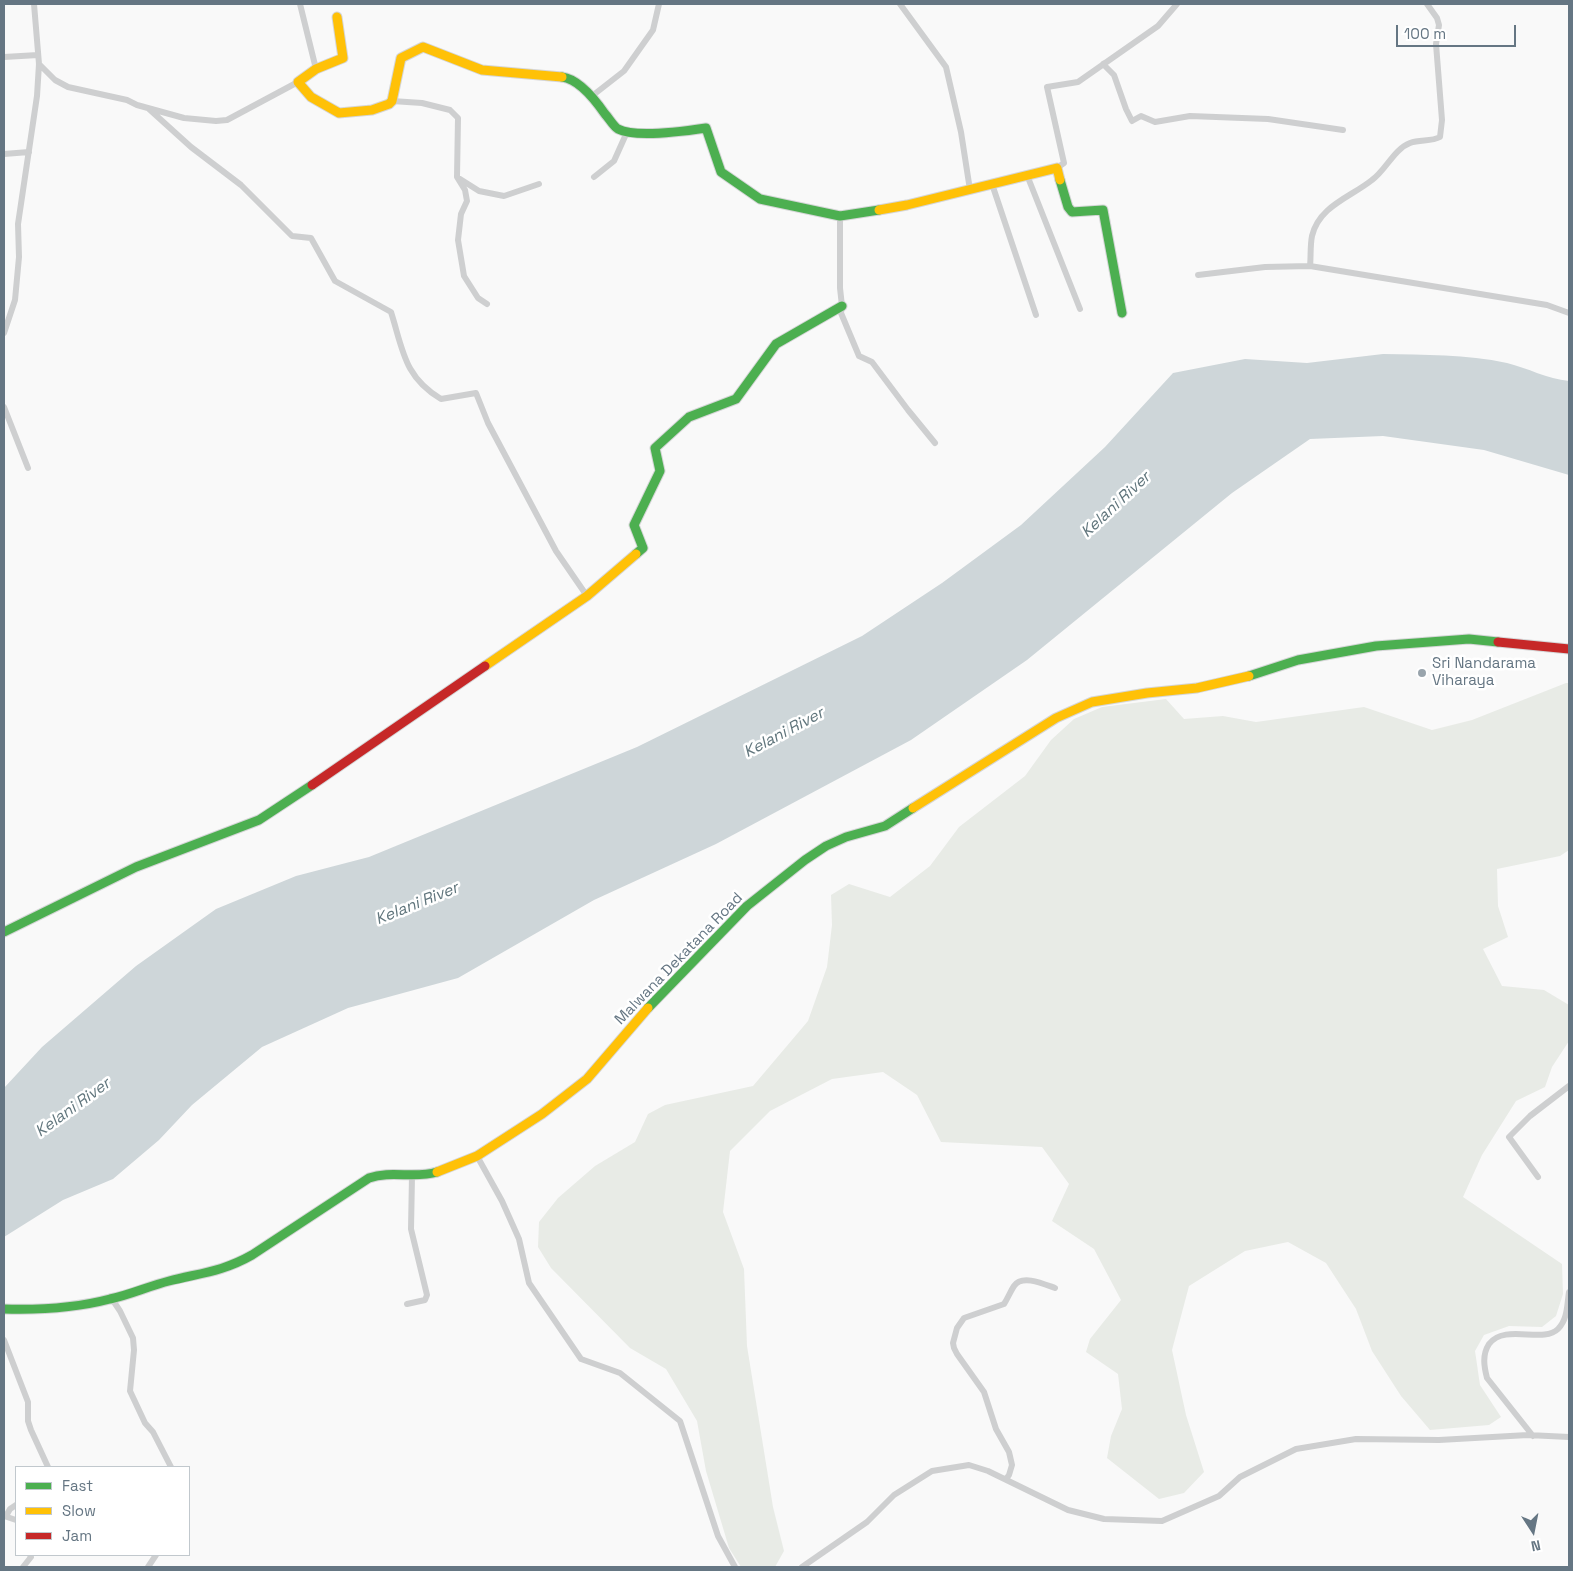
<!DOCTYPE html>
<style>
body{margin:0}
#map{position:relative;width:1573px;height:1571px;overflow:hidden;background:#f9f9f9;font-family:"Space Grotesk",sans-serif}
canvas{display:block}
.frame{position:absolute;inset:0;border:5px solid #657683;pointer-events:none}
.legend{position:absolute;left:15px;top:1466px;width:175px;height:90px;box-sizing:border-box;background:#fff;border:1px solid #c1c8cd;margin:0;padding:6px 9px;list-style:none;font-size:15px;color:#657683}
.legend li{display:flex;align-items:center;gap:10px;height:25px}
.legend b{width:25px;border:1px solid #c1c8cd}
.north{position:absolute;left:1508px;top:1506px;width:50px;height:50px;-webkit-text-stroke:4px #fff;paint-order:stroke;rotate:169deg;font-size:14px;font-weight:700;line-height:20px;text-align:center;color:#657683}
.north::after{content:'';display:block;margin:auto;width:18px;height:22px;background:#657683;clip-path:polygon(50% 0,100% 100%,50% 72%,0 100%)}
.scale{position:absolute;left:1396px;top:25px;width:120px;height:22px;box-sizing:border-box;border:2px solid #657683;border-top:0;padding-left:6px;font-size:15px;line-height:18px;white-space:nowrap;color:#657683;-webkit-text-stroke:4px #fff;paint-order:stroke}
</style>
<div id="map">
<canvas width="1573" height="1571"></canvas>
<div class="frame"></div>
<ul class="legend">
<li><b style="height:6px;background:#4caf50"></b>Fast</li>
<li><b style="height:6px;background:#ffc107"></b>Slow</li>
<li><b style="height:6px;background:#c62828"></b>Jam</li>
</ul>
<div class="north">N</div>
<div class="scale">100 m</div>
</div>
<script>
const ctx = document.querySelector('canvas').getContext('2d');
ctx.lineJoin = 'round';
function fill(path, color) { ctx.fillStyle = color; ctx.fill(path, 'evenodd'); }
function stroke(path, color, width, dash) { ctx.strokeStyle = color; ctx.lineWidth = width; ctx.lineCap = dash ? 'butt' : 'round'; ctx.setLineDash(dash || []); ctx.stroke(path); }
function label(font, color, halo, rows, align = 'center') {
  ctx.font = font + ' "Space Grotesk",sans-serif'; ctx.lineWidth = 5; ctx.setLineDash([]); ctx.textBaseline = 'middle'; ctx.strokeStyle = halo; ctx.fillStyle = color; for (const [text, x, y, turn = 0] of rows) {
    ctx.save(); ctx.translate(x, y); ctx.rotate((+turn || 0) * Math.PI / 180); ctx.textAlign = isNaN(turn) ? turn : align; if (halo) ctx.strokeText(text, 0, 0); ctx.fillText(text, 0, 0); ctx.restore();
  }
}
fill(new Path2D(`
 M1566,683H1569V850L1560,856L1497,869L1498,906L1508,937L1483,949L1502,986L1544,990L1569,1005V1041L1552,1067L1545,1087L1516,1101L1482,1155L1463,1197L1562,1264L1563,1294L1556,1316L1542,1327L1509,1326L1484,1335L1475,1351L1480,1385L1501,1417L1489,1425L1430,1430L1401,1396L1372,1351L1356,1309L1326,1263L1288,1242L1245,1251L1189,1286L1172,1350L1186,1415L1204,1472L1184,1493L1159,1499L1107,1458L1111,1436L1122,1409L1118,1374L1086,1352L1090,1339L1121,1300L1094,1249L1052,1221L1069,1184L1042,1147L941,1142L917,1095L883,1072L832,1079L770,1111L730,1151L723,1212L744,1269L747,1346L773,1507L784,1551L775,1567H741L729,1548L706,1471L697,1421L666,1369L630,1348L551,1268L538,1247L539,1222L558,1198L595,1166L635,1142L648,1114L665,1105L753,1086L808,1021L827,967L832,925L831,895L849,884L890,897L930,866L959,827L1025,776L1051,740L1074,719L1102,707L1166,699L1184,719L1223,716L1256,722L1364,707L1432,730L1472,720Z`), '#e8ebe6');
fill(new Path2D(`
 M1383,354C1424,355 1466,354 1507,363C1528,368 1547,379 1569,381V475L1484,450L1383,436L1310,439L1232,493L1027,660L911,740L716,844L594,900L458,978L348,1008L262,1047L192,1105L159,1140L113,1179L63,1200L4,1237V1088L42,1047L136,966L216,909L296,876L369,857L637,747L862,636L942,583L1021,525L1105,447L1173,373L1245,359L1307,363Z`), '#ced6d9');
const fast = new Path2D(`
 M562,77C579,79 596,101 605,114C609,118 613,126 618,129C635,138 686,131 706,128L721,172L760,199L840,216L879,210
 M1060,180L1068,207L1072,212L1103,210L1122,313
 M636,554L643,548L634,525L660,471L655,448L689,417L736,399L776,344L842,306
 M1249,676L1298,660L1376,646L1469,639L1498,642
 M4,932L136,867L259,820L312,785
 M648,1008L747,906L805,860L826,846L846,837L885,826L913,808
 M4,1309C39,1310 76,1308 110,1299C130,1295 149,1286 169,1281C200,1273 222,1272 252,1255L369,1178C391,1170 415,1179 437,1172`);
const slow = new Path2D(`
 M337,17L343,58L316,69L298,82L311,97L339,113L372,110L389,104L392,101L401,58L423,47L482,70L562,77
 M879,210L907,205L1057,168L1060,180
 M485,666L587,596L636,554
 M913,808L1056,718L1092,702L1147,693L1197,688L1249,676
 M437,1172L477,1156L542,1114L587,1079L648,1008`);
const jam = new Path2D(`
 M1498,642L1569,649
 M312,785L485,666`);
stroke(fast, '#d5d6d7', 11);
stroke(slow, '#d5d6d7', 11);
stroke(jam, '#d5d6d7', 11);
stroke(new Path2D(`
 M300,4L316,69
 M900,4L946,67L961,132L970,190
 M4,57L38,55
 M39,64L55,80L68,87L127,100L137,105L184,118L216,121L227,120L298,82
 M1103,64L1114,75L1126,109L1132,121L1141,116L1155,122L1190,116L1268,119L1343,130
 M592,96L624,71L653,30L659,4
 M392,101L422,103L450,110L458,118L457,177L465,190L467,201L461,214L458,240L464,276L478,298L487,304
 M149,109L191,147L241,185L292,236L311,238L335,281L391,312C403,350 404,377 441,399L476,393L488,423L556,551L587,596
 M4,154L29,152
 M1057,168L1064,163L1047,87L1078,82L1158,26L1177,4
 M1027,175L1080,309
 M594,177L614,161L627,132
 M460,179L479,191L504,196L539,184
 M992,184L1036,315
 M840,216V288L842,306L841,313L859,356L872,362L908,410L935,443
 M1310,266C1311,257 1310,246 1312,236C1319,206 1351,197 1372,180C1386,170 1394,149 1410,143C1420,139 1431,142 1440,137L1442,120L1436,44L1439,25L1437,18L1427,4
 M1198,275L1265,267L1310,266L1547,305L1569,313
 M4,333L15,300L19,257L18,224L37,96L39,64L34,4
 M4,407L28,468
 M477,1156L502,1201L519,1239L529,1283L581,1359L620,1373L680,1421L718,1536L735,1567
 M1538,1177L1509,1137L1530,1116L1569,1086
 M112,1299L120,1311L133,1338L134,1350L130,1391L145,1423L153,1432L171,1467
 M407,1304L425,1300L427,1295L411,1229L412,1176
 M4,1340L28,1402V1421L31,1430L48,1467
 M1533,1436L1487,1378C1484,1366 1482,1355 1489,1344C1505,1323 1543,1344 1558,1329C1568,1319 1567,1304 1569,1292
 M1006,1479L1009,1475L1012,1465L1009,1452L996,1429L984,1392L957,1354L954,1348L953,1343L957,1328L964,1318L1004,1304C1008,1298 1010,1292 1014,1286C1022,1274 1044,1284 1055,1288
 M4,1516L16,1520
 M6,1516L10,1509L16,1505
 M23,1567L31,1557L30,1555
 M148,1567L156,1555
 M802,1567L867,1522L894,1495L932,1471L969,1465L988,1471L1068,1510L1104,1519L1162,1521L1219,1496L1240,1477L1296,1449L1356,1439L1439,1440L1528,1435L1569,1437`), '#cecfd0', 6);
stroke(fast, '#4caf50', 9);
stroke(slow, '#ffc107', 9);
stroke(jam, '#c62828', 9);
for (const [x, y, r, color] of [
 [1422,673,5,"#99a4ac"]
]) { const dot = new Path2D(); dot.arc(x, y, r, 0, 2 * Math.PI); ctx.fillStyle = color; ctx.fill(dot); stroke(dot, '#fff', 2); }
label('15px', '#657683', '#fff', [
 ["Sri Nandarama",1432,664],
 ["Viharaya",1432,681]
], 'left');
label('15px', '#657683', '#fff', [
 ["Malwana Dekatana Road",679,959,-46]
]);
label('italic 16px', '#60757c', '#fff', [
 ["Kelani River",1116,505,-43],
 ["Kelani River",784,733,-28],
 ["Kelani River",417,904,-22],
 ["Kelani River",73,1108,-36]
]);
</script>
